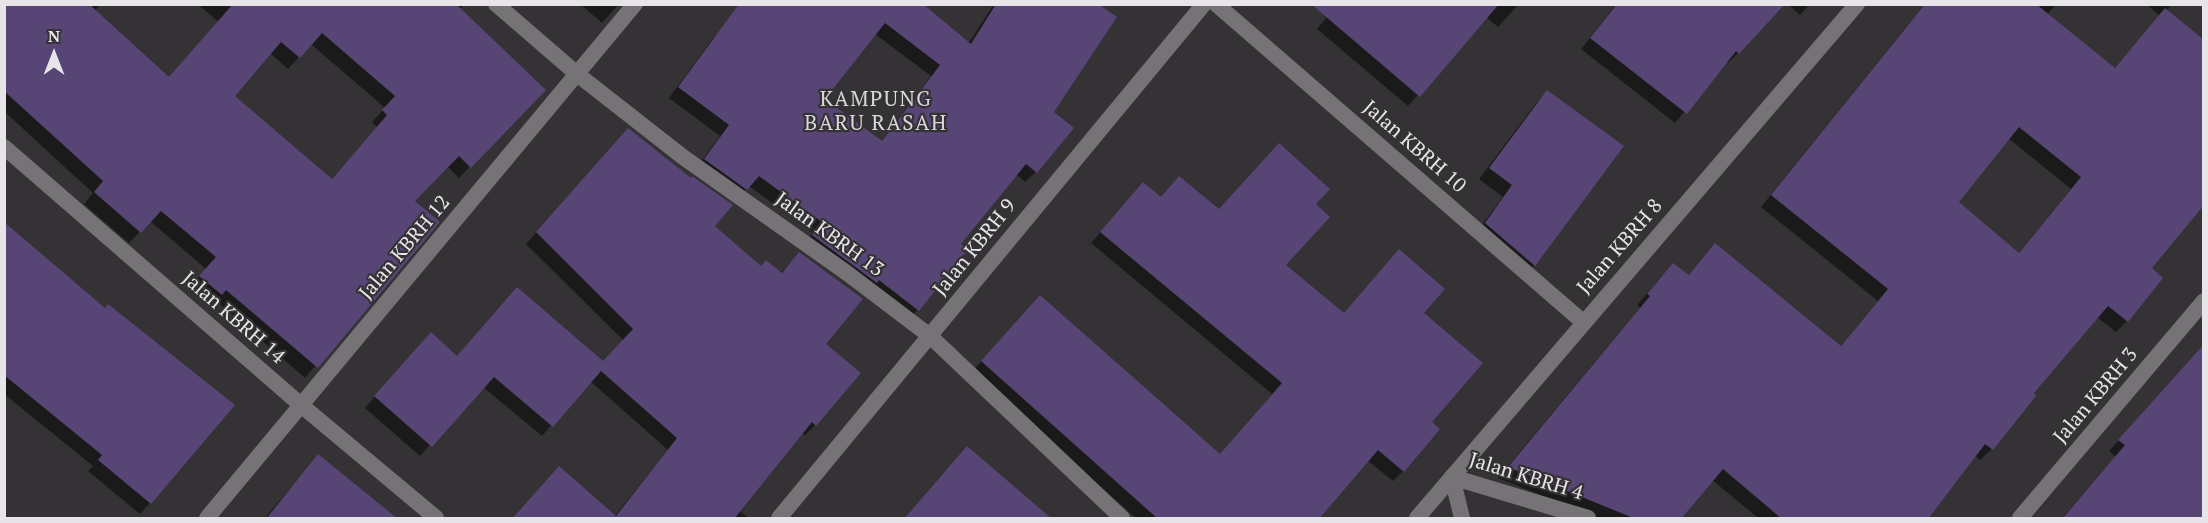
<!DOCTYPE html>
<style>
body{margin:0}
#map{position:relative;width:2208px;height:523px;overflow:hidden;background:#343234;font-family:"PT Serif",serif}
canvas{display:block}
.frame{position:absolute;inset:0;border:6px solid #e7e5e7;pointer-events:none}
.north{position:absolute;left:24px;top:24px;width:60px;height:60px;-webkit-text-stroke:4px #343234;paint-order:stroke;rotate:0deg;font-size:16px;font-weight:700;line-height:24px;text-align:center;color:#e7e5e7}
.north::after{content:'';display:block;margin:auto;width:21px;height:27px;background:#e7e5e7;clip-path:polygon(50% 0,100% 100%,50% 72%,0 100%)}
</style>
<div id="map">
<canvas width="2208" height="523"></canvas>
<div class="frame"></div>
<div class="north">N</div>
</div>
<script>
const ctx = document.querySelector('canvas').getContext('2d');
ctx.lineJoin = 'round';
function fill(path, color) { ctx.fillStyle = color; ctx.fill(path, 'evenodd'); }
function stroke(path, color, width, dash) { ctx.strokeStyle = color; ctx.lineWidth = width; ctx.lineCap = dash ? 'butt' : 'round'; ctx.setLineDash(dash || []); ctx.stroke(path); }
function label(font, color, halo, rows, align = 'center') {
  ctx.font = font + ' "PT Serif",serif'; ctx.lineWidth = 4.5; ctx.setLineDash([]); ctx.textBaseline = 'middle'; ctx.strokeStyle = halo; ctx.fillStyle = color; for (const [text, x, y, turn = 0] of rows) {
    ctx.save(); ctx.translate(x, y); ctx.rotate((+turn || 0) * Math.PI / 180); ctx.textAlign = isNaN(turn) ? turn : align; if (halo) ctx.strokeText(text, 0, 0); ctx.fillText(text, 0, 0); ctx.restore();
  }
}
fill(new Path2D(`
 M4,4H101L95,11L169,78L219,22L197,4H461L463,6L459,10L544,90L459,178L447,166L413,201L438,222L305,378L215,300L209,306L189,288L206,269L150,221L129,243L84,204L93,193L6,113L4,115ZM311,44L385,108L372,122L377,127L331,180L232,96L270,53L288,69Z
 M580,4H619L602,23Z
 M920,4L968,44L994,4H1095L1052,112L1036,172L1025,182L1016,174L959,244L966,250L908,321L803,246L813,233L749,186L736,199L695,170L720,136L669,98L714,37L724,27ZM875,34L931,76L881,142L823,99Z
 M1338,4H1519L1498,27L1486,17L1408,106L1317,29Z
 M1616,4H1783L1738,53L1728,63L1726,62L1675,123L1581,49Z
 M1788,4H1810L1800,15Z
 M1920,4H2056L2047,15L2114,69L2160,16L2146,4H2172L2166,11L2150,268L2127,321L2116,332L2097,317L2031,394L1992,449L1980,460L1974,455L1926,518H1758L1712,480L1679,518H1598L1498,478L1640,308L1637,305L1662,276L1673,265L1688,276L1715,245L1840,347L1878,301L1761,207L1923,6ZM2008,138L2071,189L2018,254L1957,203Z
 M1547,92L1622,146L1534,265L1523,276L1475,234L1503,197L1479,179L1537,102Z
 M618,140L761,267L780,274L799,254L824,344L815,425L805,435L801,432L738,510L749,518H513L614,517L668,450L590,381L542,436L483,387L420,456L365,408L421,345L457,357L603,362L623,340L526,244Z
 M1143,184L1160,198L1219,210L1314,204L1284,265L1343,314L1422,313L1430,422L1403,471L1393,481L1367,460L1317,518H1136L971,373L1030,307L1220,455L1272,394L1091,243Z
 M4,224L104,310L150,503L140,514L88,471L93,466L4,394Z
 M2204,344V518H2062L2116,457L2109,451Z
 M318,456L395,518H265Z`), '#0007');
fill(new Path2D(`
 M4,4H89L169,77L233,4H456L546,90L471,168L459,156L415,201L440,222L318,368L226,290L222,295L199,276L216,257L161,211L141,233L94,192L103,181L4,91ZM322,33L395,96L382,110L387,115L332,179L235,96L281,42L300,58Z
 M739,4H923L971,44L996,4H1098L1117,17L1054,112L1074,128L1037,173L1026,164L961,244L968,249L919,311L879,280L877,283L812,235L822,222L759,176L747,190L704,159L729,125L678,87ZM885,23L940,65L882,141L825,99Z
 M1311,4H1499L1420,97Z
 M1617,4H1785L1739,54L1736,51L1687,114L1590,38Z
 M1925,4H2036L2115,68L2165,8L2204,40V205L2152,268L2163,278L2128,322L2108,306L2034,393L2036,396L1993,450L1985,444L1928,519H1782L1723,469L1681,519H1636L1508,467L1650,296L1647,294L1673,263L1689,275L1715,243L1841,346L1888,289L1771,195ZM2019,127L2081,177L2019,253L1959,202Z
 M1547,90L1624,146L1535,266L1485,223L1512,185L1489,168Z
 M628,128L691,178L692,176L733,205L715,226L761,266L766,260L782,273L799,252L863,299L826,344L861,373L816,426L812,422L734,519H512L559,466L616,516L677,438L601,371L553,427L494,377L432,447L374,396L431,332L457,356L517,287L603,361L633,329L536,232Z
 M1279,143L1330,189L1316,204L1330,217L1286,265L1344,313L1399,249L1445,289L1424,313L1483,363L1432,422L1440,429L1404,472L1378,450L1319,519H1158L981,361L1040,295L1220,454L1282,383L1100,232L1143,182L1161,197L1179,176L1219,209Z
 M4,222L105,308L108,304L235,405L151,504L98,460L102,455L4,375Z
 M2204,344V519H2062L2125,445L2118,440Z
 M967,446L1052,519H904Z
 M318,454L398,519H266Z`), '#574675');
stroke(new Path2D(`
 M496,4L577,74L683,157L847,273L930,336L1122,518
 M1216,4L1583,322
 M4,147L301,405L436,518
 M207,518L635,4
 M779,518L1204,4
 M1462,518L1452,477L1588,518
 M2020,518L2204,301`), '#767376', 16);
stroke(new Path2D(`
 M1417,518L1857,4`), '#767376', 16);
label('20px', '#e7e5e7', '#343234', [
 ["Jalan KBRH 10",1414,147,41],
 ["Jalan KBRH 13",829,235,36],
 ["Jalan KBRH 8",1620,247,-49],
 ["Jalan KBRH 12",405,248,-50],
 ["Jalan KBRH 9",975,248,-51],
 ["Jalan KBRH 14",233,318,41],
 ["Jalan KBRH 3",2096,396,-50],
 ["Jalan KBRH 4",1526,477,17]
]);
ctx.letterSpacing = '1.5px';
label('21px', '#d9d7da', '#343234', [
 ["KAMPUNG",876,100],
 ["BARU RASAH",876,124]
]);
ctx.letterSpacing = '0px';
</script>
